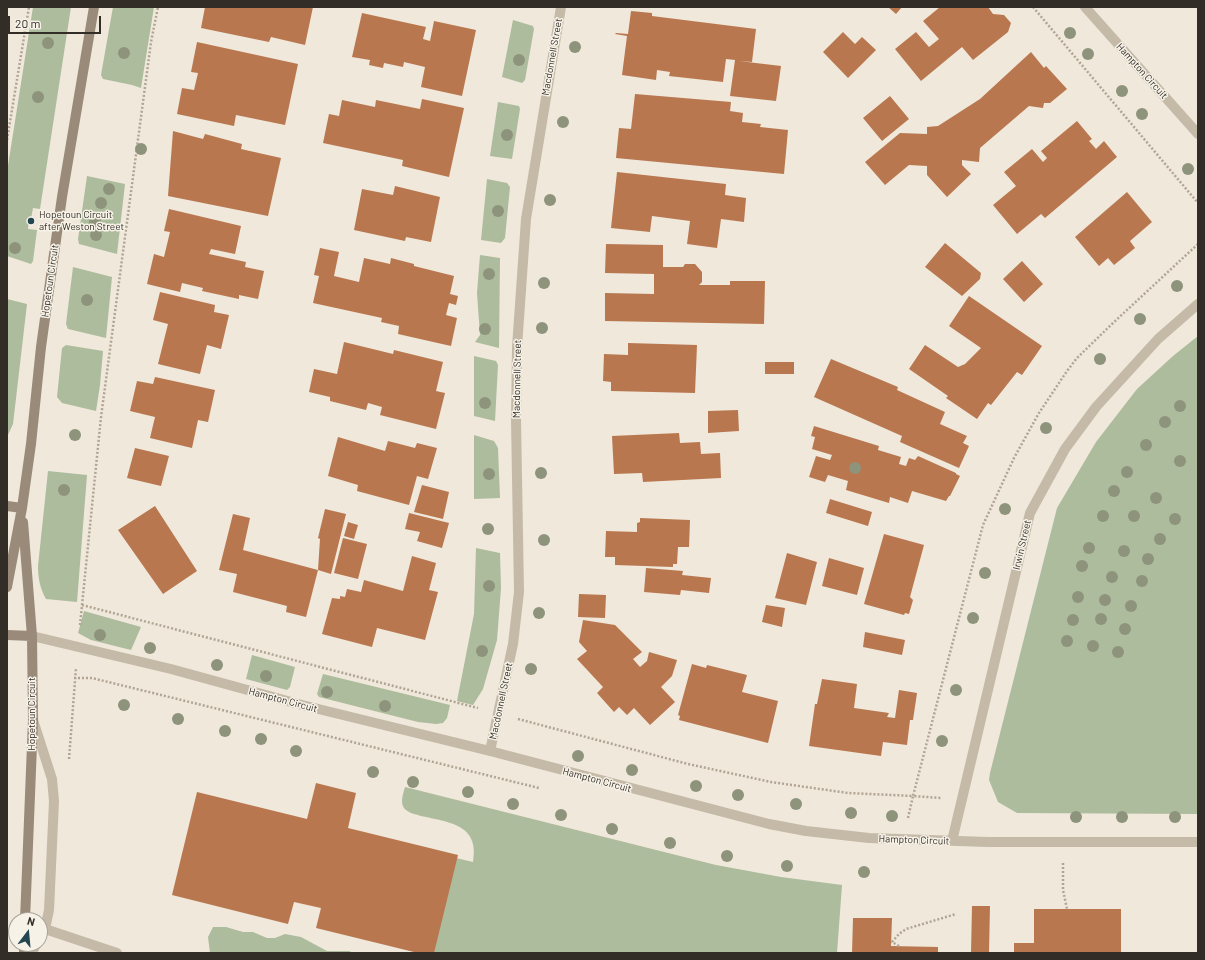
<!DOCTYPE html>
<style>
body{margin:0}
#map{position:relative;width:1205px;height:960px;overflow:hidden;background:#efe8db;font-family:Barlow,sans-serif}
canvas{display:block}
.frame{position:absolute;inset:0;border:8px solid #332d28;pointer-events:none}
.north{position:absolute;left:8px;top:912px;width:40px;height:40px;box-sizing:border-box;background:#f7f2e7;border:1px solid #a9a39b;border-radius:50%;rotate:16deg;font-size:11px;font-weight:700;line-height:16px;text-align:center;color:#332d28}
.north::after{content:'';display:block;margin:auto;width:14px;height:18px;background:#224750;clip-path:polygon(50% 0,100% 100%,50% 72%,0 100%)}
.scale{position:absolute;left:8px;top:16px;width:93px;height:18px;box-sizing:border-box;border:2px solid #332d28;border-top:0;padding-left:5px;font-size:12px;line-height:14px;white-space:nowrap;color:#332d28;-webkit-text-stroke:3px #f7f2e7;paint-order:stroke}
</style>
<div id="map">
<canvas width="1205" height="960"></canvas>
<div class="frame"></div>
<div class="north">N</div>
<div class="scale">20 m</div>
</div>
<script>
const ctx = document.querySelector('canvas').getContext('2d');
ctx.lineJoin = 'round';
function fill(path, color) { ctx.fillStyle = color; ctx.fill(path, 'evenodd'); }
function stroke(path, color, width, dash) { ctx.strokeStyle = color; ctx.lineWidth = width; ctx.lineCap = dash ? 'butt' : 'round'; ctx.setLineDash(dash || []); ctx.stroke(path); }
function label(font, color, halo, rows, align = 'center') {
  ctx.font = font + ' Barlow,sans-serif'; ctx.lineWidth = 3; ctx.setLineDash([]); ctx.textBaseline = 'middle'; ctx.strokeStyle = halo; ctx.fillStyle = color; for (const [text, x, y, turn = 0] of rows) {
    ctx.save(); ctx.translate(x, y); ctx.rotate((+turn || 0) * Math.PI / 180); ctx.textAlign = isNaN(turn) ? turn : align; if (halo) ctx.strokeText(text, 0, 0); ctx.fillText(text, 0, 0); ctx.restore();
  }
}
fill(new Path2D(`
 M33,7H71L40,209L33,208L31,219H29L28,229L37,230L33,261L31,264L7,256V172Z
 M113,7H154L141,88L132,85L103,79L101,75Z
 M513,20L533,26L534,29L525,80L522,83L502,77Z
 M498,102L519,106L520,109L512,159L490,156Z
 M87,176L125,184L117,254L79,244L78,239Z
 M487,179L507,183L510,187L505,238L501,243L481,240Z
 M480,255L500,258L499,348L475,342L480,335L477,293Z
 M73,267L112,277L106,338L68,329L66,324Z
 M7,299L27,304L13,424L7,437Z
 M1198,336V814L1017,813L998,802L989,780L990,773L1057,508L1096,442L1137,389L1173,356Z
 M66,345L103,351L100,385L96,411L62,403L57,397L62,348Z
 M474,356L496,361L498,365L495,421L474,416Z
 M474,435L494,441L498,448L500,498L474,499Z
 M48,471L87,475L77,602L46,599C40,588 38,578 38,566Z
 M476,548L500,553L501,588L497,640L483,689L473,705L457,701L474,614Z
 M84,611L141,627L131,650L91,640L78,633Z
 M252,655L295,667L290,687L287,690L246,679Z
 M323,674L450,705L447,718L443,723L436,724L418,722L319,697L317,694Z
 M405,787L716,865L781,877L842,885L837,953H432L456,858L473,862C480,824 448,822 421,816C415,814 408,813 404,808C400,802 403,794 405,787Z
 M213,927H226L243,932H253L267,938H275L285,934L301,937L327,951H349L354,953H210L208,937Z`), '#adbc9d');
fill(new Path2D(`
 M205,7H313L305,45L271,37L269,42L201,28Z
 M888,7H902L896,14Z
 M940,7H988L993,14L1004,15L1011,23L1008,32L973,60L962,47L921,81L895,49L916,32L929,47L939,39L923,21Z
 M631,11L652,13V16L756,29L752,62L739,61L781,66L776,101L730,96L735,60L726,59L723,82L669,76L670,72L657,70L656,80L622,75L627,36L615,34L616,33L628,34Z
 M362,13L426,27L423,39L430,41L434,21L476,30L462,96L421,87L425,67L404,62L403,67L384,63L383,68L369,65L370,60L352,57Z
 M843,32L855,44L862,37L876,50L848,78L823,52Z
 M197,42L298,64L285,125L236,115L234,126L177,114L182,88L194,90L198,73L191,72Z
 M1031,52L1044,68L1046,66L1067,89L1050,103H1044L1043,108L1029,106L980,148L979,162L962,160V165L971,174L947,197L927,175V166L909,165L885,185L865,162L900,133L927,134V127L938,126L980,99Z
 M635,94L731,102L730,111L743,113L742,122L761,124L760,127L788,130L784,174L616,158L619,128L631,129Z
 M890,96L909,119L882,141L863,118Z
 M422,99L464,108L449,177L402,166L403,160L323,143L329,114L339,116L342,100L375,107L376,100L420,109Z
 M1077,121L1092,139L1089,141L1096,149L1104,141L1117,157L1045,218L1041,214L1017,234L993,205L1016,186L1004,172L1032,149L1043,162L1047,158L1041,151Z
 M173,131L203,139L205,134L242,144L241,149L281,158L268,216L168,196Z
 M617,172L726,184L725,195L746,198L744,222L721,219L717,248L687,244L690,221L652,216L650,232L611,228Z
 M395,186L440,197L431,242L406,237L405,241L354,230L362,189L393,195Z
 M1127,192L1152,222L1130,241L1135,248L1114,265L1108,258L1099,266L1075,237Z
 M169,209L241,226L235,254L211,249L209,254L246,262L245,267L264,271L258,299L239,295V299L202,291L203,288L182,283L180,292L147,284L154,254L164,257L170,232L164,231Z
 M945,243L981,273L980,279L962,296L925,267Z
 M606,244L663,245V267H683L685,264H695L702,272V282L699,285H730V281H765L764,324L605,321V293L654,294V274L605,273Z
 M320,248L339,252L334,276L359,282L364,258L390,264L391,258L414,264V266L454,276L450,294L458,296L456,305L449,303L446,315L457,318L451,346L398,334L399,326L381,322L382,318L313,303L319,276L314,275Z
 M1022,261L1043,284L1024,302L1003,279Z
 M160,292L215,305L214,312L229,315L221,349L207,345L200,374L158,364L168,324L153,320Z
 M969,296L1042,346L1022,375L1017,372L991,405L988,403L977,419L946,398L948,396L909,369L925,345L958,367L965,364L981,348L949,326Z
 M344,342L393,354L394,350L443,362L436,391L445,393L436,429L380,415L382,407L368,403L366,410L330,401V397L309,392L314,369L337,374Z
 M628,343L697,345L695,393L611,391V382L603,381L604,354L628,355Z
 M831,359L898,387L897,390L945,412L940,424L967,436L963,443L969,446L959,468L900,442L902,436L814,397Z
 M765,362H794V374H765Z
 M155,377L215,390L208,422L198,420L192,448L150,438L155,417L130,411L137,381L153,384Z
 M738,410L739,431L708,433V411Z
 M814,426L879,446L878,450L901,457L899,464L906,466L909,458L915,460L918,456L956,473V474L960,476L950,496H949L946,501L912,491L908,503L890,497L889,503L846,490L848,481L828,475L825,482L809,477L816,456L830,460L832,455L812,449L815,437L811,436Z
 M679,433L680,443L700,442L701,454L720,453L721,478L643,482L642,473L614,474L612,436Z
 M338,437L385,451L388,441L415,448L417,443L437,448L428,479L417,476L409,505L357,491L358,485L328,476Z
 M135,448L169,456L161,486L127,478Z
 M422,485L449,492L443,519L414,512Z
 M830,499L872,512L868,526L826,513Z
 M155,506L197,571L163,594L118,530Z
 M325,509L346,514L331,574L318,570L320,539L318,538Z
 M409,513L449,523L442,548L417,541L420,532L405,529Z
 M233,514L250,518L243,550L318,570L306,617L286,612L287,606L233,592L237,574L219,570Z
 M640,518L690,520L689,547H678L677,564H673V567L615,565V557H605L606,531L637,532V523L640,522Z
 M348,522L358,525L354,539L344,536Z
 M884,534L924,545L910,597L913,600L909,614L905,613L904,615L864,604Z
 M343,538L367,544L358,579L334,573Z
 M787,553L817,562L806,605L775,598Z
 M412,556L436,563L429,590L438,592L425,640L377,628L372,647L322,634L332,598L340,599V596L345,597L347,589L361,592L364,580L403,591Z
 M829,558L864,568L857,595L822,586Z
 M646,568L683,571L682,575L711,578L709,593L681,590L680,595L644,592Z
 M579,594L606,595L605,618L578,617Z
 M766,605L785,608L782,627L762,622Z
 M583,620L615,625L642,652L633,659L640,667L647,661L649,652L677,660L672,676L661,687L675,702L650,725L634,708L627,715L619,707L614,712L597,693L603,687L577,659L587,651L579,642Z
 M865,632L905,640L902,655L863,647Z
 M692,664L706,668L707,665L747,675L742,692L778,701L768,743L679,720L680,716L678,715Z
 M822,679L857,684L854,708L889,713L887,717L895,718L899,690L917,693L913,720H910L907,745L883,742L881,756L809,746L815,704H817Z
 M316,783L356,793L348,828L458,855L434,953H418L316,928L321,908L294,902L288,924L172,895L197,792L307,819Z
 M972,906H990L989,953H971Z
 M1034,909H1121V953H1014V943H1034Z
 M853,918H892L891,946L938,947V953H852Z`), '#b9774f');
stroke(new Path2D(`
 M1033,7L1198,203
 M7,140L29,7
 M82,605L478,708
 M80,625L101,417L151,42L158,7
 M74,678H92L539,788
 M518,719L688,764L771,782L848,793L913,796L983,525L1014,458L1039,413L1067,371L1077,358L1113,323L1198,244
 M69,759L76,668
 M908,818L913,796L941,798
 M1063,863V890L1067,909
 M899,946L892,942L899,934L906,929L956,914`), '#b1a493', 2.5, [2, 2]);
stroke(new Path2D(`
 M33,720L52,779L54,801L49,910L45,929L40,937
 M45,929L117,953
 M32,953L36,944`), '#c5baa8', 10);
stroke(new Path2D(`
 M1085,7L1198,134
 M32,636L171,669L302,705L490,751L769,824L806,831L869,838L988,842H1198
 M490,751L513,644L519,592L516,420L517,347L526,219L561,7
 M952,841L1030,513L1065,449L1096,407L1158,339L1198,304`), '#c5baa8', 10);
stroke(new Path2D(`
 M7,506L22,508
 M23,522L32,636L33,720L25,920
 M7,587L22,508L31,444L41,347L62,197L94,7
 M7,635L32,636
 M24,953V944`), '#998a7a', 10);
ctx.fillStyle = '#8e947c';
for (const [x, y] of [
 [1070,33],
 [48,43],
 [575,47],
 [124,53],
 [1088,54],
 [519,60],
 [1122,91],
 [38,97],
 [1142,114],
 [563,122],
 [507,135],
 [141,149],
 [1188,169],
 [109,189],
 [550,200],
 [101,203],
 [498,211],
 [95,222],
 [96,235],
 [15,248],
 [489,274],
 [544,283],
 [1177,286],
 [87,300],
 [1140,319],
 [542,328],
 [485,329],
 [1100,359],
 [485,403],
 [1180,406],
 [1165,422],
 [1046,428],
 [75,435],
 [1146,445],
 [1180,461],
 [855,468],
 [1127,472],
 [541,473],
 [489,474],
 [64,490],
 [1114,491],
 [1156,498],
 [1005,509],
 [1103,516],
 [1134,516],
 [1175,519],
 [488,529],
 [1160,539],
 [544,540],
 [1089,548],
 [1124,551],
 [1148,559],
 [1082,566],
 [985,573],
 [1112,577],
 [1142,581],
 [489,586],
 [1078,597],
 [1105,600],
 [1131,606],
 [539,613],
 [973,618],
 [1101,619],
 [1073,620],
 [1125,629],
 [100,635],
 [1067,641],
 [1093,646],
 [150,648],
 [482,651],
 [1118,652],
 [217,665],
 [531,669],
 [266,676],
 [956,690],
 [327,692],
 [124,705],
 [385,706],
 [178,719],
 [225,731],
 [261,739],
 [942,741],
 [296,751],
 [578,756],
 [632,770],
 [373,772],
 [413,782],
 [696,786],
 [468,792],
 [738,795],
 [513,804],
 [796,804],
 [851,813],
 [561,815],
 [892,816],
 [1076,817],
 [1122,817],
 [1175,817],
 [612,829],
 [670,843],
 [727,856],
 [787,866],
 [864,872]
]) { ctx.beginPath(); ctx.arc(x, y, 6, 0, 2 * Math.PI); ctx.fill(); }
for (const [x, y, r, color] of [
 [31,221,4,"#224750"]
]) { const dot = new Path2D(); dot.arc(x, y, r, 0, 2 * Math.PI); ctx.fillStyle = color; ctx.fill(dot); stroke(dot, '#f7f2e7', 1.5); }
label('10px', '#332d28', '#f7f2e7', [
 ["Macdonnell Street",552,57,-80],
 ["Hampton Circuit",1142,71,48],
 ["Hopetoun Circuit",50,281,-82],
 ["Macdonnell Street",517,379,-89],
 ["Irwin Street",1022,545,-77],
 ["Hampton Circuit",283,700,15],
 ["Macdonnell Street",501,701,-78],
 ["Hopetoun Circuit",32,714,-90],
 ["Hampton Circuit",597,780,15],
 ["Hampton Circuit",914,840,2]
]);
label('10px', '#332d28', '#f7f2e7', [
 ["Hopetoun Circuit",39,215],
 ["after Weston Street",39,227]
], 'left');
</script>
